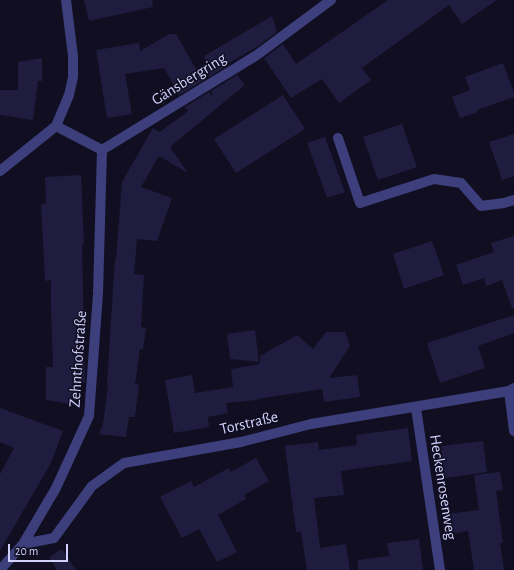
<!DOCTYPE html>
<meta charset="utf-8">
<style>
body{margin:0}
#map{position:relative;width:514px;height:570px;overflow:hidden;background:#100e20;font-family:"Alegreya Sans",sans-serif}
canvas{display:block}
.scale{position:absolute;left:8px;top:544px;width:60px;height:18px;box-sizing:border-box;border:2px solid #d2d0fc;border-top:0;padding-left:5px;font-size:12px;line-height:14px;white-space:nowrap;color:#d2d0fc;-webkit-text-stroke:3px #100e20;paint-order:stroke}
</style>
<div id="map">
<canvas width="514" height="570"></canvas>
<div class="scale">20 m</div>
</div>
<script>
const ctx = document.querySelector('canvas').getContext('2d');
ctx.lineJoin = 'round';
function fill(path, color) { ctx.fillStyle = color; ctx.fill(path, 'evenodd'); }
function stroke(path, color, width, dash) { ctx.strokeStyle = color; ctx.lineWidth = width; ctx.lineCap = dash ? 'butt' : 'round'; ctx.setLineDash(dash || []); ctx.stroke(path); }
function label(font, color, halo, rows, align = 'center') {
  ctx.font = font + ' "Alegreya Sans",sans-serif'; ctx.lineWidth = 3; ctx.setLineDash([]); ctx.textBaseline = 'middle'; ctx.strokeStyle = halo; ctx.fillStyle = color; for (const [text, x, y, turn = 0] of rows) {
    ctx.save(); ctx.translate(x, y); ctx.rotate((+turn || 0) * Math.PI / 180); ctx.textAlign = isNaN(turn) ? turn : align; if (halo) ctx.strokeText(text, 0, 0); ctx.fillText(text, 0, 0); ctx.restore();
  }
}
fill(new Path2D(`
 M84,0H152L153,7L89,21Z
 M388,0H497L462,24L449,5L362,68L371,80L339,103L322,79L291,98L264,58L283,44L296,64Z
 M272,16L277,32L257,47L227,64L228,65L209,77L204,56Z
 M169,34H176L203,81L179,95L164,68L125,74L132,114L107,118L96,50L139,43L140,51Z
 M42,58V81H38L33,120L0,115V90H18V62Z
 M503,63L514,93V97L477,110L478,112L460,118L452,97L470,90L465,77Z
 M237,75L245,85L170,147L188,173L159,156L141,187L172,198L157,241L137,239L134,274L144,275L141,327L146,328L143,350L140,349L135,384H139L135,417H129L126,437L99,434L103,424L108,385H107L115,258L116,259L122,182L153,128L160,132L188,111L185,107L209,92L213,98L211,91Z
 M283,95L305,129L236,173L214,139Z
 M402,124L417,167L378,180L363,137Z
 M514,134V176L502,180L489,142Z
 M325,137L345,192L327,198L307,143Z
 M81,175L84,244L82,245L85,382L78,381L75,405L46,400V367H53L51,307V280L45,281L41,204H46L45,177Z
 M514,236V308H512L502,280L486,286L484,278L463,285L456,265L494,252L491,243Z
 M432,241L444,275L404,289L393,254Z
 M514,315V333L478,346L485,368L440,383L427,343Z
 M255,330L259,362L230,359L227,334Z
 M326,332H345L350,346L329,378L357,375L360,397L324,402L322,389L257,399V400L226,403L228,413L208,417L209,427L174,433L165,380L192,375L195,393L233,387L231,369L260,364V356L297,335L313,349Z
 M0,408L63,431L51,463L0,551V474L14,448L0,442Z
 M408,428L412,461L341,471L344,495L314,498L320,548L346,544L350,570H307L301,532H296L285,446L318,442L319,450L357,445L356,435Z
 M483,441L487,472L445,478L441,446Z
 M256,458L269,481L244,495L246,499L218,515L237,552L217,562L199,529L182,538L160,497L191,481L194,487L229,468L231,472Z
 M500,472L503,490L496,491L503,543H500L504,570H474L468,531L450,534L447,514L479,510L474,475Z
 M419,539L423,570H358V560L389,556L387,543Z
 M62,549L76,570H57L49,557Z`), '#201c3f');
stroke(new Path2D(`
 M56,126L102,150
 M338,138L360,203L434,179L461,183L481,206L504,203L514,200
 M102,150L257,55L331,0
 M0,171L56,126L69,95L73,77V56L66,0
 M509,391L514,431
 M416,408L440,570
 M23,544L54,538L92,486L124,463L241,442L311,424L509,391L514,388
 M0,570L23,544L56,488L89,416L98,294L102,150`), '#3c3f7b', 10);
label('16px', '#d2d0fc', '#100e20', [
 ["Gänsbergring",189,79,-32],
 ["Zehnthofstraße",78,359,-86],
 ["Torstraße",249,423,-13],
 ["Heckenrosenweg",443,487,81]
]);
</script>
